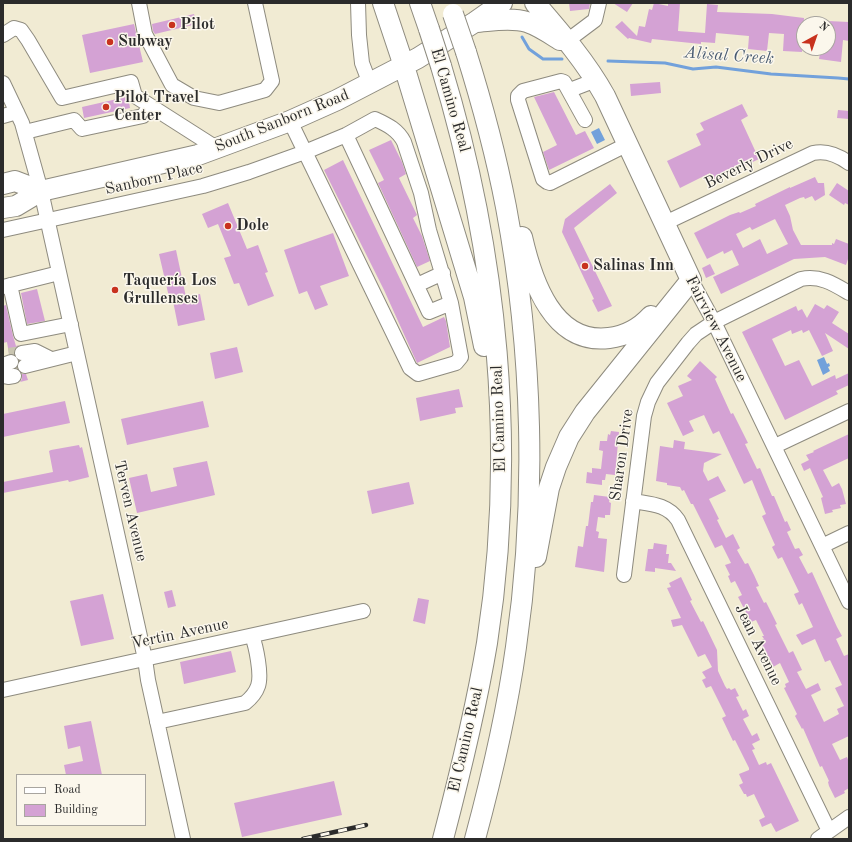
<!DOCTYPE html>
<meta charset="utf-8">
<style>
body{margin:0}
#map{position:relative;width:852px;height:842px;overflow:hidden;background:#f1ebd3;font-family:"Old Standard TT",serif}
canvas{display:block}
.frame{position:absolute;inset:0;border:4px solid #2b2b2b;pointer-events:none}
.legend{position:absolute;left:16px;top:774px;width:130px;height:52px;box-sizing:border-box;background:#fbf7ec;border:1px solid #a8a59f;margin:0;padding:5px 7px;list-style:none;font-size:12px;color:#2b2b2b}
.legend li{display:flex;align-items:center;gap:8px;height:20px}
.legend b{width:20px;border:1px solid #a8a59f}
.north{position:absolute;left:796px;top:16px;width:40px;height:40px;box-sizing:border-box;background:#fbf7ec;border:1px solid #a8a59f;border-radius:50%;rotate:40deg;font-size:11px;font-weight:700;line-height:16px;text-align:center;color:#2b2b2b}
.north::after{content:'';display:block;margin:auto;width:14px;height:18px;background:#c8321e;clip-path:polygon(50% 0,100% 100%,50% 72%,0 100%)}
</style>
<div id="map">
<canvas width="852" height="842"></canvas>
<div class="frame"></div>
<ul class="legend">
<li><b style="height:5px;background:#fff"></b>Road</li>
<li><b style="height:11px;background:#d4a2d4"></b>Building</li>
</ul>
<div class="north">N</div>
</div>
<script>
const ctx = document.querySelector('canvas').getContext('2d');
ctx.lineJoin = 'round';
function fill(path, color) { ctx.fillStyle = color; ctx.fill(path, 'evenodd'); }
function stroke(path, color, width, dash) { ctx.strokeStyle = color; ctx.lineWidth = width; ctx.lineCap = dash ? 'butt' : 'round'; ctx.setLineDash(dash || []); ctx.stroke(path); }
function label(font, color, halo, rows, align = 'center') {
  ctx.font = font + ' "Old Standard TT",serif'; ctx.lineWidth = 3; ctx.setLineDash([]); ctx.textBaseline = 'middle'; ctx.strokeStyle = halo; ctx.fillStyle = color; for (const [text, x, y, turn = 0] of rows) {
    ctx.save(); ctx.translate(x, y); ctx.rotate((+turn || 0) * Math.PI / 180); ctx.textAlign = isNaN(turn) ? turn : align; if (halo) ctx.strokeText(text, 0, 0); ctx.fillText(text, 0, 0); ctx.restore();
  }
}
fill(new Path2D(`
 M599,128L605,140L597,144L591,132Z
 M824,357L827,364L829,363L830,366L828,367L830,371L823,375L817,360Z`), '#72a1db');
stroke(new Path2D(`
 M522,37L529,49L543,59H562
 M608,61L665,63L693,69L716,67L771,74L838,78L849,79`), '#72a1db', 3);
fill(new Path2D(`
 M569,3H590L589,9L570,11Z
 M613,3H633L627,12Z
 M654,3L668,6V3H680L678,31L705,33L707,4L718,5L717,12L772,14L804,18L802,52L783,51L784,34L769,33L767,51L748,49L749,36L716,33L715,43L701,42V44L652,39L651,43L629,38L628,39L615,27L622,21L637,36L639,26L645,27L649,9L652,10Z
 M194,14L197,24L155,34L153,31L152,24Z
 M828,21L849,22V41L843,40L841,62L819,59L821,48H828Z
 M134,24L143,62L90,73L82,35Z
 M660,82L661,93L631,96L630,84Z
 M554,92L576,135L585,131L594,148L549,170L543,152L557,145L534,97Z
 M126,97L129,102L130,108L84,118L82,107Z
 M742,104L748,116L741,120L759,159L713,181L710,173L680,188L667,161L701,145L696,134L704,130L700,123Z
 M838,110L849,111V119L837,118Z
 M391,140L402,162L406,174L399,178L417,215L413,218L422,236L430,261L417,267L378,183L384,180L369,150Z
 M343,160L423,327L444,317L446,321L450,347L417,363L384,290L324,170Z
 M815,177L818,183H824L825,195L815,201L812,196L805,199L804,197L800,198L785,205L790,216L793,230L801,245H832V243L834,244L836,239L849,244V256L846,265L825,257L794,259L721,294L713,277L739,265L732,250L724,254L723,251L707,259L694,233L730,215L739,212L740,213L756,206L755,204L790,187V188ZM775,219L788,244L767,254L760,239L743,248L736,234L750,227L752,230Z
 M837,183L849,191V205L845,203L844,205L829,195Z
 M610,184L617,193L574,228L612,306L598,312L592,300L594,299L562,232L565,219Z
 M228,203L247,249L258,245L268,272L265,273L274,296L248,306L239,283L234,284L224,258L231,256L218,224L208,228L202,214Z
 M333,233L349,276L320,286L328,305L315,310L307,291L299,294L284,250Z
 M176,250L186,297L200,294L205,320L178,326L172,296L169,297L159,254Z
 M710,264L715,274L706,278L702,268Z
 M37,289L45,321L27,324L21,293Z
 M815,304L824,309L827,305L839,312L832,323L849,334V349L825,333L833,351L822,356L809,330L803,333L802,330L792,334L791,330L772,339L785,366L799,360L812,386L835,375L836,379L849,373V385L836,391L838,394L785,420L742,332L796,306L798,311L802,309L807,318Z
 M6,305L13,336L16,346L19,345L14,350V354H9L7,342L3,343V306Z
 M237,347L243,372L215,379L210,353Z
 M700,361L717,377L715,379L731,414L733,413L748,443L745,444L757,469L760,468L772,496H774L785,522L787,521L791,530L787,532L795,549L799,548L803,555L799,557L808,574L812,572L837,627L842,636L836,639L844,656L849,654V736L832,744L840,760L847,757L849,762V788L844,791L845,793L835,798L829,786L828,782L829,781L822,766L820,767L803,728L802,729L795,716L797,714L784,688L786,687L785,684L789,682L780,663L773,667L760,641L764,639L762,636H764L756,620L751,622L738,597L742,595L735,581L731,583L728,576L730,575L725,565L731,563L722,545L715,548L693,504H691L684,490L682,491L680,487L667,485V483L656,481L660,446L673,448L674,440L685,442L684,449L722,454L704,463L703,471L708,481L718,476L726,491L709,499L719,519L717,520L726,538L733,534L740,548L737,550L745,564L748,563L754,575L759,586L756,587L764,603L766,602L777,624L775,625L789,653L793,651L802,670L797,672L806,689L818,683L821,690L811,695L824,722L839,714L837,709L844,706L835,688L842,685L830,660L825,662L815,639L802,645L796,635L813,627L802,603L799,605L794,594L799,592L782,557L778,559L772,547L775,545L762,516L766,514L752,480L744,484L719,431L713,434L704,415L689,421L694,431L683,436L667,403L683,396L678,386L692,380L687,376Z
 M22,374H26L28,380L20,382L22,379Z
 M459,389L463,407L455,408L456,413L420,421L416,398Z
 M65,401L70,423L3,437V414Z
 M203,401L209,427L127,445L121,419Z
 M611,431L619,432L615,475L606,474L605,480H602V485L586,483L587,472L592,473V468L601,469L603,451L599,450L600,441H607L608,434L610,435Z
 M849,434V458L823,470L832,487L839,483L842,489L846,504L840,505L841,508L832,510L833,512L825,514L821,498L823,497L810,468L804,471L801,464L809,460L806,455L814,452L813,451Z
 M79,445L80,448L82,447L89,477L69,482L68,480L3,493V482L53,472L49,451L51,450Z
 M207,461L215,495L137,513L129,478L147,474L151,492L177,486L173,468Z
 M409,482L414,504L372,514L367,491Z
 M594,495L610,497L609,502L611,503L610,515H605V518L598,517L596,531L599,532L598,538L607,539L604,572L575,567L578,546L583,547L586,526H588L591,502H593Z
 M654,543L667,545L666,554H669L668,563H671L676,571L655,568V572L645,571L648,549H653Z
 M681,577L692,600L690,601L701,622L703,621L717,650L718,671L725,686L727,689L729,688L731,690L735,688L739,696L736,697L743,711L746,709L749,716L743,719L752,736L757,733L760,740L752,744L755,749L752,750L759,765L766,762L767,765L771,763L799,821L776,832L771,823L762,827L759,820L765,817L754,794L747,797L746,794H744L739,785L743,783L739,774L749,770V768L735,740L733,741L722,718L726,716L711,686L706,688L702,680L706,678L702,672L712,667L705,654L698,657L682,625L673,627L671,620L681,618L667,588L671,587L669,583Z
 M172,590L176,606L168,608L164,592Z
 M103,594L114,639L81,646L70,601Z
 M418,598L429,600L425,624L413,621Z
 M231,651L236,672L184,684L180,662Z
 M91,721L102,775H66L64,765L83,761L80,746L68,749L64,726Z
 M334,781L342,815L242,837L234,803Z`), '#d4a2d4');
stroke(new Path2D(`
 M9,355L22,353
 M12,369L25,366`), '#c9c5b1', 14, [14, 7]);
const minor = new Path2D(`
 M139,3L145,34L172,85L194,98L219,103L265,90L272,81L255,3
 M358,3L359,35L362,63L370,84
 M3,35L14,28L21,30L28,40L62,98L131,82L135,96L218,149
 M567,41L595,20L599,3
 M3,83L22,123L41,191L145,659L148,680L183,839
 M570,90L596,80
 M3,116L17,112
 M585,120L564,82L561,81L523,91L518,96V100L543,179L547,182L550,183L628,144
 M290,121L410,368L418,374L456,363L461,357L451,303
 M25,132L74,120L82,129L143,116L150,106
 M665,223L813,153C826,150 838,155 849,163
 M3,230L203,186L249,172L305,152L346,135L375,119C388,125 398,130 404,142L421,193L429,230L451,303L429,312L346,135
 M691,280L714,322L849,602
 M10,285L21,334L71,324
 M417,285L443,273
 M3,287L59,273
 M22,353L35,351L51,359
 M3,365L11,362
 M25,366L77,353
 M3,376L8,377L14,376
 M775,446L849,411
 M633,501C650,504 667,504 678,520L829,831
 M822,546L849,533
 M624,575L644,416L648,402L657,383L688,343L696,334L714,322L801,279C820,275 834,284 849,293
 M3,690L363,611
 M157,722L245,703C250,699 256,692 258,686C262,675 256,646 252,636
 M818,839L849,817`);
const highway = new Path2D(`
 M383,3L404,66L474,297L484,346
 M420,3L429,29
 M535,3C561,33 586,62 605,96L691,280L585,412L569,437L556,467L549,488L536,557
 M475,22C491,21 511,17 527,22C539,26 549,33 560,40
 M466,52C482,103 496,155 506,207C533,351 537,502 516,647C507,712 492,776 475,839
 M441,66C498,253 517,450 487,643C476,709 460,774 443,839
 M3,184L15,181L41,191
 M3,208L16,206L41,191L198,155L290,121L337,100L418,58L475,22L502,3
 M522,237C532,281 553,345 609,338C626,336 640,328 651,316`);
stroke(minor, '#8e8b7f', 16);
stroke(highway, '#8e8b7f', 22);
stroke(minor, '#fff', 14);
stroke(highway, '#fff', 20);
const rail = new Path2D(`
 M303,839L366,825`);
stroke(rail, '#2b2b2b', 4.5);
stroke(rail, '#fbf7ec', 3, [9]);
const highwayBridge = new Path2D(`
 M453,14L466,52
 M429,29L441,66`);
stroke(highwayBridge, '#8e8b7f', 22, []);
stroke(highwayBridge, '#fff', 20);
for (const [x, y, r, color] of [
 [172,25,4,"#c8321e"],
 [110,42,4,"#c8321e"],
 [106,107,4,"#c8321e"],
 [228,226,4,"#c8321e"],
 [585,266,4,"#c8321e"],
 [115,290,4,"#c8321e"]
]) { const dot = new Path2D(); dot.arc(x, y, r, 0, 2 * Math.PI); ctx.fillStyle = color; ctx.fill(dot); stroke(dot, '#fbf7ec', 1.5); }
label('bold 16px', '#2b2b2b', '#fbf7ec', [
 ["Pilot",180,25],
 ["Subway",118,42],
 ["Pilot Travel",114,98],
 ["Center",114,116],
 ["Dole",236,226],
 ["Salinas Inn",593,266],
 ["Taquería Los",123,281],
 ["Grullenses",123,299]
], 'left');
label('16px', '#2b2b2b', '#fbf7ec', [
 ["El Camino Real",450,100,74],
 ["South Sanborn Road",282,121,-22],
 ["Beverly Drive",749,164,-26],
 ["Sanborn Place",154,179,-13],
 ["Fairview Avenue",716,329,63],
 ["El Camino Real",499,419,-92],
 ["Sharon Drive",622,455,-82],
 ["Terven Avenue",130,511,77],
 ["Vertin Avenue",180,634,-12],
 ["Jean Avenue",758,645,64],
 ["El Camino Real",466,740,-77]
]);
label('italic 17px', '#475a71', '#fbf7ec', [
 ["Alisal Creek",729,56,4]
]);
</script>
